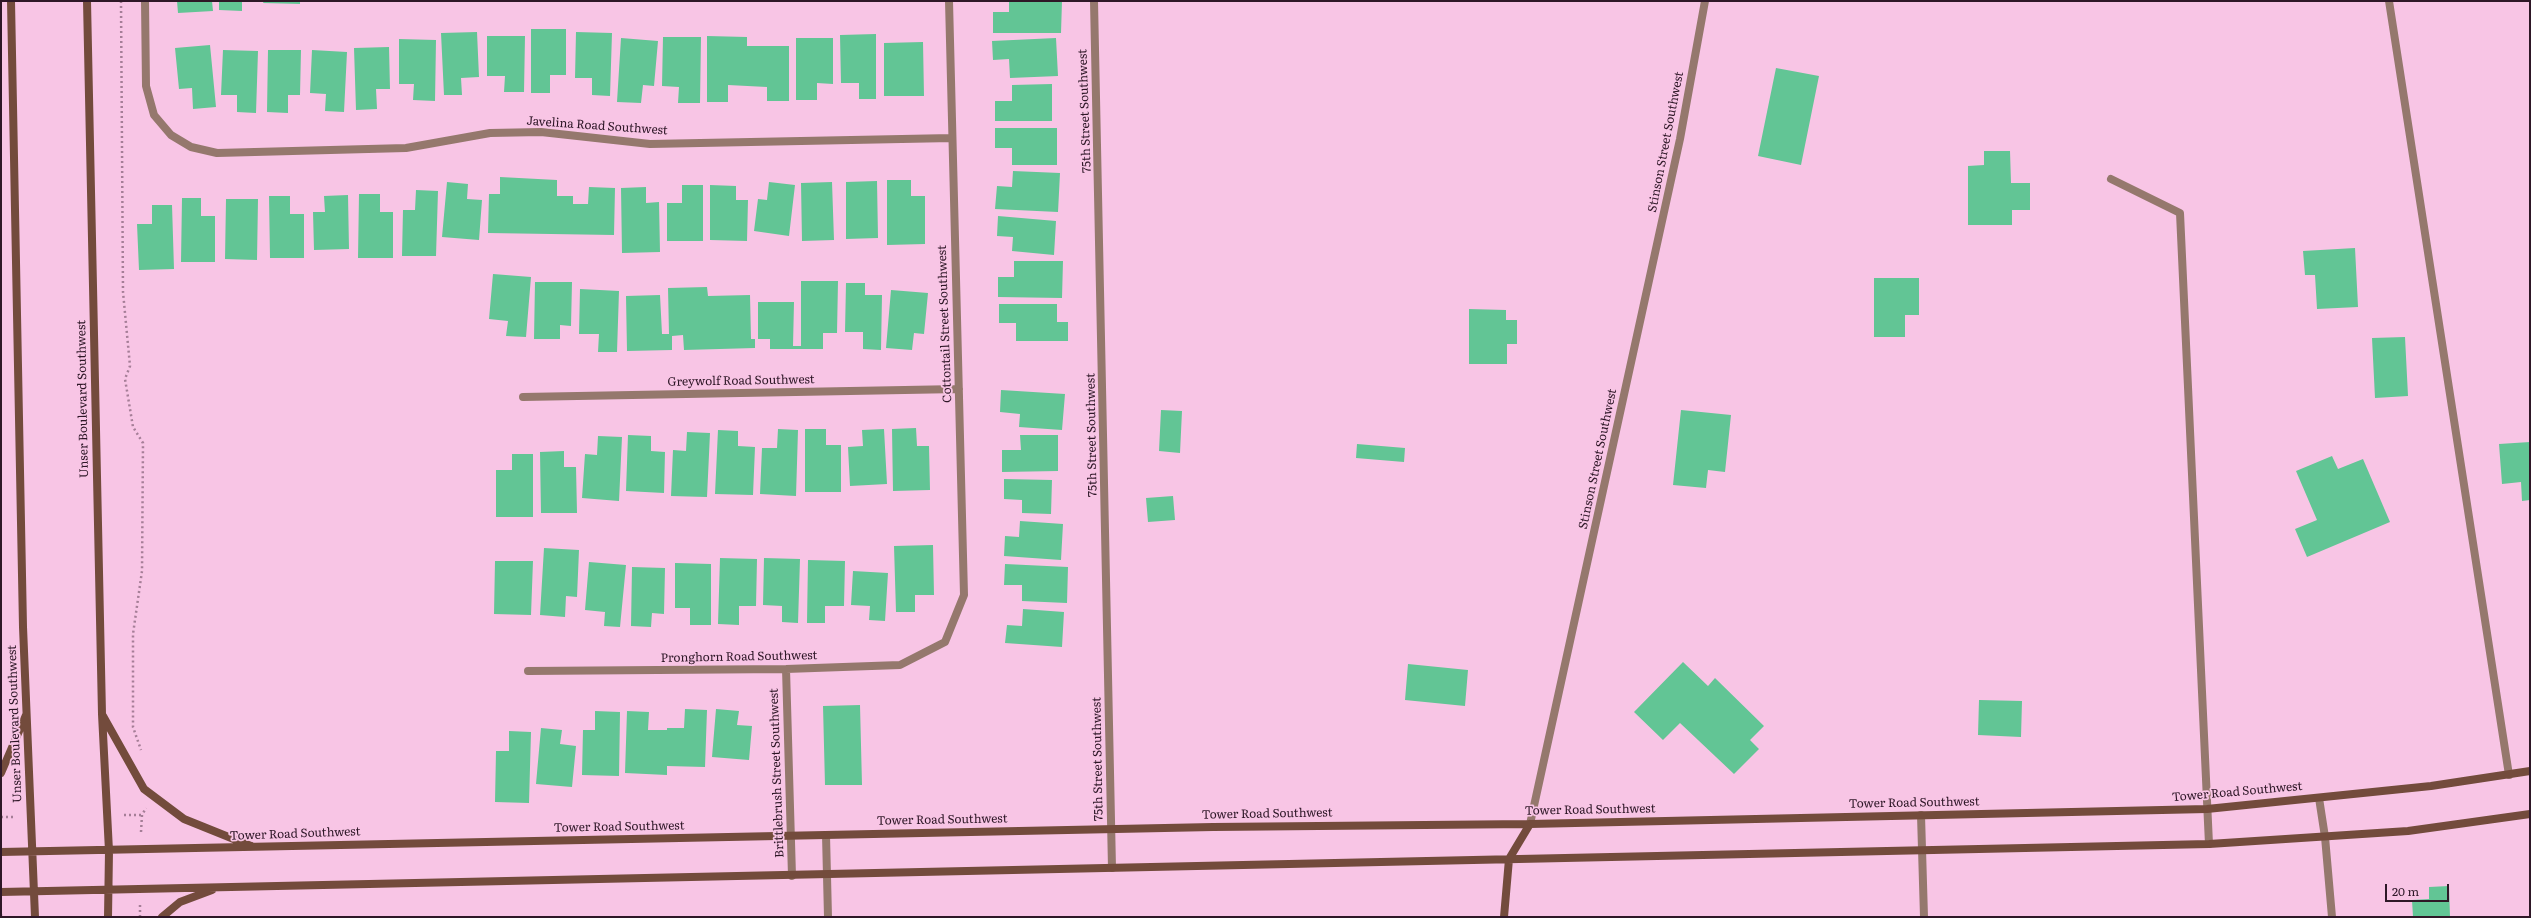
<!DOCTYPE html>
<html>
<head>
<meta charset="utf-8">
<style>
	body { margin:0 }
	#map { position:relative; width:2531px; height:918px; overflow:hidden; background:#f8c5e5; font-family:Literata,serif }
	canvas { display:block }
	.frame { position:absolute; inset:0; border:2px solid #2e1727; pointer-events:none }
	.scale { position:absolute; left:2385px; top:884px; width:64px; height:18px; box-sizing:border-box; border:2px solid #2e1727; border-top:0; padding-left:5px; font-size:12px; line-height:14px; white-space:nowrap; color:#2e1727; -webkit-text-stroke:3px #f8c5e5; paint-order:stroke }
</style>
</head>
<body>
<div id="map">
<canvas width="2531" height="918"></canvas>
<div class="frame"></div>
<div class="scale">20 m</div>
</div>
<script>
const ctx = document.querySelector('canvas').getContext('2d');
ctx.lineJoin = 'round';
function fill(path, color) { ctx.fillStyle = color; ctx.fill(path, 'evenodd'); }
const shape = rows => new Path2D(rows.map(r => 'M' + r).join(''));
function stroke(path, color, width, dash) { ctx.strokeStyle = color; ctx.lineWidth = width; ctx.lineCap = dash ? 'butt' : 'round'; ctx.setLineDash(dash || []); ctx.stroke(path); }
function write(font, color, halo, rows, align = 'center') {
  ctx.font = font + ' Literata,serif'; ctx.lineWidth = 3.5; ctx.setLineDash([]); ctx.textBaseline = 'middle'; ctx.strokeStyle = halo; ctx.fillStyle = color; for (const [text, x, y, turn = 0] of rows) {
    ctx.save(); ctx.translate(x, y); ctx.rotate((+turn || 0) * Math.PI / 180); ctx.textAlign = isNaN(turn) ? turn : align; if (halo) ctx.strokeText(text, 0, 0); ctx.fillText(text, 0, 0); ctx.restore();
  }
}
fill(shape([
	[177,1,212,1,213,11,178,13],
	[219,1,242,1,242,11,219,10],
	[264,1,300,1,300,4,263,3],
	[1009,1,1062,1,1061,33,993,33,993,12,1009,12],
	[531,29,566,29,566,75,550,75,550,93,531,93],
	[477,32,479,77,461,78,462,95,444,95,441,33],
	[576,32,612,33,610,96,592,95,592,78,575,78],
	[876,34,876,99,859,99,859,83,841,83,840,35],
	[487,36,525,36,524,92,504,92,505,76,487,76],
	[707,36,747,37,747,46,789,46,789,101,767,101,767,87,728,85,728,102,707,102],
	[663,37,701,37,700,103,678,103,679,87,662,86],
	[621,38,658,41,654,86,643,85,641,103,617,102],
	[796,38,833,38,833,84,817,83,817,100,796,100],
	[1056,38,1058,76,1010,78,1009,59,993,60,992,41],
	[399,39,436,40,435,101,413,100,414,84,399,84],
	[923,42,924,96,884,96,884,43],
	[210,45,216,107,193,109,192,88,179,89,175,48],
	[389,47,390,89,376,89,377,109,356,110,354,48],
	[223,50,258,51,256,113,237,112,237,95,221,95],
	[268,50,301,50,300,95,288,95,288,113,267,112],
	[312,50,347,52,344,112,325,111,326,94,310,93],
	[1776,68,1819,76,1801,165,1758,156],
	[1052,84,1052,121,995,121,995,101,1012,101,1012,85],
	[995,128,1057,128,1057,165,1012,165,1012,148,995,148],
	[1984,151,2010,151,2011,183,2030,183,2030,210,2012,210,2012,225,1968,225,1968,166,1984,165],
	[1013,171,1060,173,1058,212,995,209,997,186,1012,187],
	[500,177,557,180,557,196,573,196,573,204,588,204,589,187,615,188,614,235,488,233,489,194,500,194],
	[887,180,911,180,911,196,925,196,925,244,887,245],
	[877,181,878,238,846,239,846,182],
	[447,182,468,184,467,199,482,200,479,240,442,237],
	[769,182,795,185,789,236,754,231,758,199,767,200],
	[832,182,834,240,802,241,801,183],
	[682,185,703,185,703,241,667,241,667,203,682,203],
	[710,185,736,186,736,200,748,200,747,241,710,240],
	[646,187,646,203,659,202,660,252,622,253,621,188],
	[416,190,438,191,436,256,402,256,403,210,415,210],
	[359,194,380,194,380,212,393,212,393,258,358,258],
	[348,195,349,249,314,250,313,212,325,212,324,196],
	[269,196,290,196,290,214,304,214,304,258,270,258],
	[182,198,201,198,201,216,215,216,215,262,181,262],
	[226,199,258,199,257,260,225,259],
	[152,205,172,205,174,269,139,270,137,224,152,224],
	[998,216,1056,221,1054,255,1012,251,1013,237,997,236],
	[2355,248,2358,307,2317,309,2315,275,2305,275,2303,251],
	[1014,261,1063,261,1062,298,998,297,998,277,1014,277],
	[493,274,531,277,526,337,506,336,508,321,489,319],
	[1874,278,1919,278,1919,315,1905,315,1905,337,1874,337],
	[801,281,838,281,837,333,823,333,823,349,770,349,770,339,758,339,758,302,794,302,793,346,801,346],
	[535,282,572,282,571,326,560,325,560,339,534,339],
	[846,283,865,283,865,295,882,295,881,350,863,349,863,332,845,332],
	[707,287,708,296,750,295,751,339,755,339,755,348,684,350,683,335,672,336,672,350,627,351,626,296,660,295,662,334,669,334,668,288],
	[580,289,619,291,617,352,598,352,599,334,579,334],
	[891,290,928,293,924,334,914,333,912,350,886,348],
	[999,304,1057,304,1057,322,1068,322,1068,341,1016,341,1016,323,999,323],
	[1469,309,1506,310,1506,320,1517,320,1517,344,1507,344,1507,364,1469,364],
	[2405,337,2408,396,2375,398,2372,338],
	[1001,390,1065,394,1062,430,1019,427,1020,414,1000,412],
	[1161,410,1182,411,1180,453,1159,451],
	[1681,410,1731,415,1725,472,1708,470,1706,488,1673,485],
	[916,428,917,446,929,446,930,490,893,491,892,429],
	[778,429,798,430,796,496,760,494,762,448,777,448],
	[805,429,826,429,826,445,841,445,841,492,805,492],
	[884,429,887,484,850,486,848,447,863,446,862,430],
	[718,430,738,431,738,446,755,447,753,495,715,494],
	[687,432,710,433,707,497,671,496,673,450,686,451],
	[628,435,651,436,651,451,665,452,664,493,626,491],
	[1020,435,1058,435,1058,471,1002,472,1002,450,1021,450],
	[598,436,622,437,619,501,582,498,585,454,597,455],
	[2530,442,2530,500,2522,501,2521,482,2502,484,2499,444],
	[1357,444,1405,448,1404,462,1356,458],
	[564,451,564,467,576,467,577,513,541,513,540,452],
	[512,454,533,454,533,517,496,517,496,470,512,470],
	[2332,456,2338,469,2363,459,2390,522,2307,557,2295,529,2317,520,2296,471],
	[1004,479,1052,480,1051,514,1022,513,1022,500,1004,499],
	[1173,496,1175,520,1148,522,1146,498],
	[1020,521,1063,524,1061,560,1004,556,1005,536,1019,537],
	[933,545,934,595,915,595,915,612,896,612,894,546],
	[544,548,579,550,577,597,566,596,565,617,540,615],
	[720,558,757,559,756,606,739,606,739,625,718,624],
	[764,558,800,559,798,623,782,622,782,606,763,605],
	[808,560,845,561,844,606,825,606,825,623,807,623],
	[495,561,533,561,531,615,494,614],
	[589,562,626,565,620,627,604,626,605,612,585,610],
	[675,563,711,564,711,625,690,625,690,608,675,608],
	[1005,564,1068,567,1067,603,1022,601,1022,585,1004,585],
	[632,567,665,568,664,614,652,613,651,627,631,626],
	[853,571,888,573,885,621,869,620,870,606,851,605],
	[1023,609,1064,612,1062,647,1005,643,1007,625,1022,626],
	[1683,662,1708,686,1715,678,1764,726,1750,740,1759,749,1734,774,1680,723,1663,740,1634,712],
	[1408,664,1468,670,1465,706,1405,700],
	[1979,700,2022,701,2021,737,1978,735],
	[860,705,862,785,825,785,823,706],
	[685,709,707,710,705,767,667,766,667,775,625,773,627,711,649,712,648,730,667,730,667,728,684,728],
	[716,709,739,711,737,725,752,726,749,760,712,757],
	[595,711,620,712,619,776,582,775,583,730,595,730],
	[541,728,562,730,560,744,576,746,572,787,536,784],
	[509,731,531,732,529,803,495,802,496,751,509,751],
	[2449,886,2450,917,2413,917,2412,900,2429,899,2429,887]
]), '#62c595');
stroke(shape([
	[121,1,123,292,130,366,125,379,133,427,143,443,142,571,133,634,133,727,141,750],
	[124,815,142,815],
	[1,817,15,817],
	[141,832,142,815,146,808],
	[1,914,1,917],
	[140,917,140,905]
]), '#a57e97', 2.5, [2, 3]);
stroke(shape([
	[2319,798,2325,837,2332,917],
	[1921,815,1924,917]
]), '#95786d', 8);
stroke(shape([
	[145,1,146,86,154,115,171,135,191,147,217,153,406,148,490,133,541,132,650,144,952,138],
	[1094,1,1112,868],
	[2389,1,2509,775],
	[2111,179,2180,213,2209,844],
	[523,397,959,389],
	[786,669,792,876],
	[528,671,786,669,900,665,945,642,964,595,949,1],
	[1530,824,1680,139,1705,1],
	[826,835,828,917]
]), '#95786d', 8);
stroke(shape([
	[11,1,23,627,35,917],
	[87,1,102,714,109,851,108,917],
	[103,716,144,789,184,819,251,846],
	[1,773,26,715],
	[1,852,1213,827,1530,824,2207,809,2431,786,2530,771],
	[1,892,2209,844,2408,831,2530,814],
	[162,917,180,902,212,890],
	[1504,917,1509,859,1530,824]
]), '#734b3c', 8);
write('12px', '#2e1727', '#f8c5e5', [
	["75th Street Southwest",1085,111,-92],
	["Javelina Road Southwest",597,126,4],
	["Stinson Street Southwest",1666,142,-79],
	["Cottontail Street Southwest",945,324,-92],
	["Greywolf Road Southwest",741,381,-1],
	["Unser Boulevard Southwest",83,399,-91],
	["75th Street Southwest",1092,435,-91],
	["Stinson Street Southwest",1598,459,-78],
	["Pronghorn Road Southwest",739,657,-1],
	["Unser Boulevard Southwest",15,724,-92],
	["75th Street Southwest",1098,759,-91],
	["Brittlebrush Street Southwest",777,773,-92],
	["Tower Road Southwest",2237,792,-5],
	["Tower Road Southwest",1914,803,-1],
	["Tower Road Southwest",1590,810,-1],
	["Tower Road Southwest",1267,814,-1],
	["Tower Road Southwest",942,820,-1],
	["Tower Road Southwest",619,827,-1],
	["Tower Road Southwest",295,834,-2]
]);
</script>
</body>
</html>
